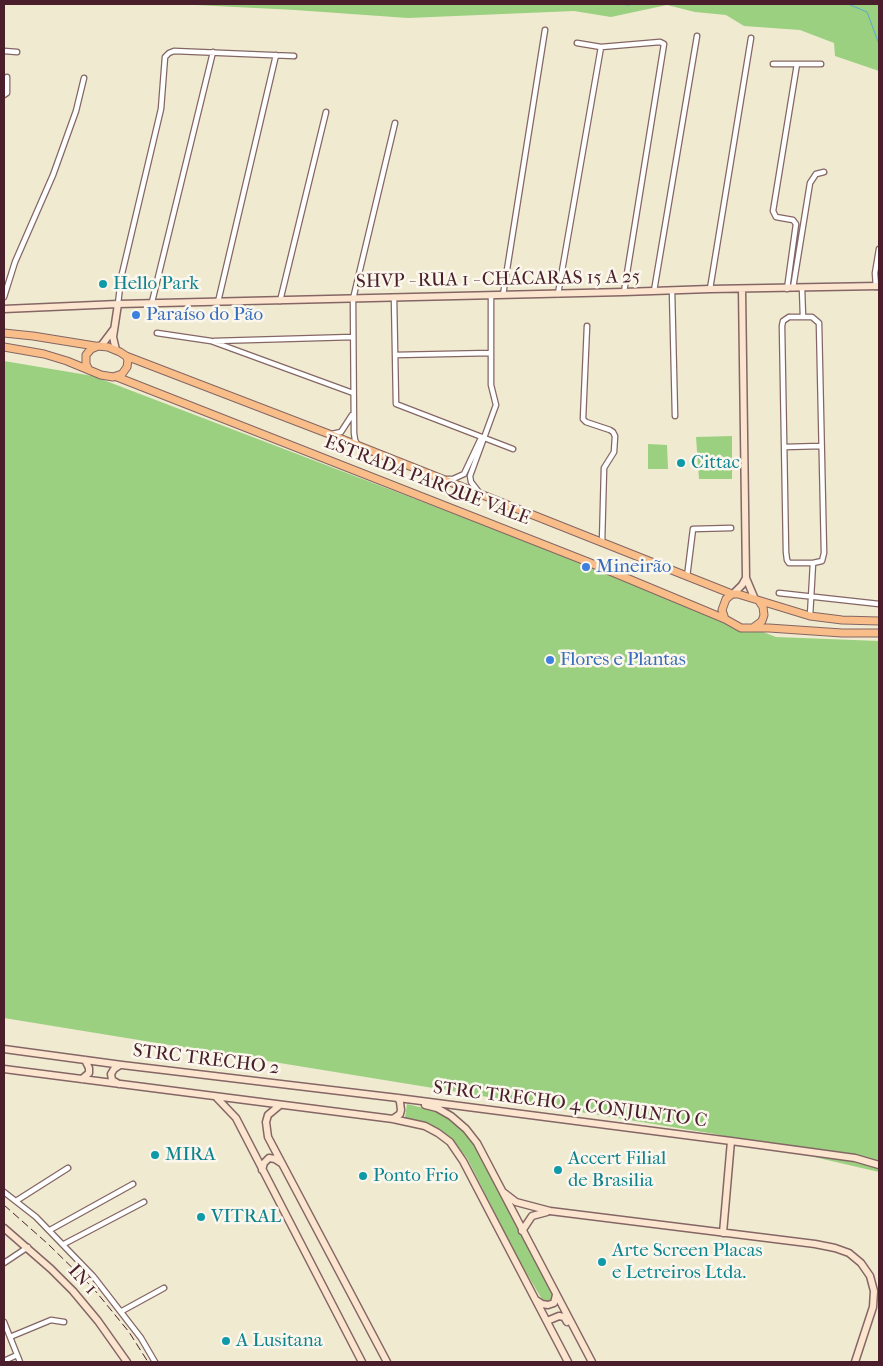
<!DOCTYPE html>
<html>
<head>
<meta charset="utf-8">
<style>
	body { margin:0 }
	#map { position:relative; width:883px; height:1366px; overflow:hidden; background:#f0ead0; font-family:"IM FELL French Canon",serif }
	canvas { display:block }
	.frame { position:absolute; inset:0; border:5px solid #4a1f2b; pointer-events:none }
</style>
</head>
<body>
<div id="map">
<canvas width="883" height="1366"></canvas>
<div class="frame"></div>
</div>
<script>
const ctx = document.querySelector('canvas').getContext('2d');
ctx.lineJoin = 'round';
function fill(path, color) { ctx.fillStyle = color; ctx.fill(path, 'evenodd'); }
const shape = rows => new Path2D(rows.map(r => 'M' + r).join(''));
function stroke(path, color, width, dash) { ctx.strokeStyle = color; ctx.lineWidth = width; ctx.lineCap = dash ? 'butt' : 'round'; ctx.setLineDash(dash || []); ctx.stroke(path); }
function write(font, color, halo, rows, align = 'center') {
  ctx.font = font + ' "IM FELL French Canon",serif'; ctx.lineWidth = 5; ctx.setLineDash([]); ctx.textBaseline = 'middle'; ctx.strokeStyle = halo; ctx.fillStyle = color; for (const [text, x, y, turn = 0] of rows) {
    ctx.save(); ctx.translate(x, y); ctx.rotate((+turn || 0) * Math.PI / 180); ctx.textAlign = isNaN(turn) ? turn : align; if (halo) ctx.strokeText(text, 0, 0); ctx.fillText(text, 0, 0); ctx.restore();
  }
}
fill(shape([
	[176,4,876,4,879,6,879,71,835,56,834,43,800,30,744,26,726,15,695,12,667,5,611,17,574,11,408,18,295,10],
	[4,361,93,376,776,637,879,641,879,1172,715,1134,4,1018],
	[732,436,732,479,699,479,696,437],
	[648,444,667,445,668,469,648,469],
	[407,1104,436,1111,460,1127,478,1151,553,1296,551,1301,543,1301,518,1259,467,1158,451,1138,430,1124,405,1118]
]), '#9bd081');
stroke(shape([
	[616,4,629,5,631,4],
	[848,4,867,12,879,44]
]), '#58abd4', 1);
const street = shape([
	[577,43,601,47,660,42,664,44,624,292],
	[4,51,17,52],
	[773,64,821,64],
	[4,95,7,93,7,77],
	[876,287,875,273,879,249],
	[793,288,810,183,816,174,824,172],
	[802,288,803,317],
	[710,289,751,38],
	[787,289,796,224,793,220,776,217,773,211,797,64],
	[672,290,675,416],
	[654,291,697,36],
	[558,294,601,47],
	[503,295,545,30],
	[4,297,15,262,53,175,76,111,84,78],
	[394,297,396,404,513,449],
	[280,301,326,112],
	[152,302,213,52],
	[218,302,276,55],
	[118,304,121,278,161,109,165,57,169,53,174,51,294,56],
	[789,317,812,317,819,323,824,553,822,561,813,563,789,563,787,560,786,552,782,326,783,321,789,317],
	[587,326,583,419,586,422,610,430,613,432,615,436,614,452,604,468,602,543],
	[157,333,211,341,353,393],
	[214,341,353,337],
	[395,355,491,353],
	[332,434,341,432,352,415],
	[358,446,355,440,354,433,353,299,395,123],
	[785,447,821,446],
	[447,479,453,479,464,474,481,438],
	[478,491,471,482,470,476,496,405,491,385,491,296],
	[687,577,693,529,731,528],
	[779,593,879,604],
	[810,616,813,563],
	[4,1192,36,1217,93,1276,141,1338,155,1362],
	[16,1201,68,1168],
	[50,1230,133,1184],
	[64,1244,144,1202],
	[4,1263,28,1247],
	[122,1311,164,1288],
	[4,1322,20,1362],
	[10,1337,51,1320,64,1322],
	[4,1361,17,1355]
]);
const secondary = shape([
	[742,289,746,578,754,597],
	[4,309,118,304],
	[101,346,113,330],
	[116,350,113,337,118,304,624,292,710,289,879,286],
	[733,594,742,585,746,578],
	[4,1049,122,1065,398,1098,731,1141,855,1158,879,1165],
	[4,1069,393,1119,425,1126,438,1133,450,1142,463,1161,568,1362],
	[82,1079,89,1073,89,1068,85,1060],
	[119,1084,112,1080,111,1074,114,1069,120,1065],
	[216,1097,236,1118,362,1362],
	[280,1105,268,1115,266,1122,268,1137,387,1362],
	[425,1105,437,1108,451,1116,466,1129,477,1143,592,1362],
	[393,1119,400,1114,401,1110,400,1102,398,1098],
	[262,1170,264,1163,269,1158,275,1159,281,1163],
	[503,1192,516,1202,550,1211,815,1244,835,1248,849,1253,861,1263,870,1276,874,1291,873,1307,855,1362],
	[4,1228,51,1269,73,1291,98,1321,127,1362],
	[522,1231,532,1216,547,1212],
	[723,1233,731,1141],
	[536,1300,542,1304,548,1305,554,1303,556,1295],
	[547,1321,559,1316,564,1317,567,1322]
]);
const primary = shape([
	[4,333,33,336,95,346],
	[4,347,44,354,67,361,101,375,113,377,122,374,127,367,128,360,126,356,120,352,108,347,98,346,91,349,86,355,86,364,89,370],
	[126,356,329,434,732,594],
	[117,377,588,562,725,619],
	[879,621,842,620,810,616,738,594,732,594,726,599,722,610,725,619,741,628,769,628,842,633,879,633],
	[754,627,762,621,764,615,763,607,759,601]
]);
stroke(street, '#846665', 7);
stroke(secondary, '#846665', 9);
stroke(primary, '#846665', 9);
stroke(street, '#fff', 4.5);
stroke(secondary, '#fce5cf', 6);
stroke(primary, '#f8bd88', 7);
stroke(shape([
	[4,1205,48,1244,93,1288,129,1332,148,1362]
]), '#4a1f2b', 1, [8, 4]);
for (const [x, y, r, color] of [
	[103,284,5,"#0f9aa8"],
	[136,315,5,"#3f7fe0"],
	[681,463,5,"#0f9aa8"],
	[586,567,5,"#3f7fe0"],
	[550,660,5,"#3f7fe0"],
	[155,1155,5,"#0f9aa8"],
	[558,1170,5,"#0f9aa8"],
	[363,1176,5,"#0f9aa8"],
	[201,1217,5,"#0f9aa8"],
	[602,1262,5,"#0f9aa8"],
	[226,1341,5,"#0f9aa8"]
]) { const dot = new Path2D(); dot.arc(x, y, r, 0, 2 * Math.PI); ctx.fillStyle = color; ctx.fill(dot); stroke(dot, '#fbf7ec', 2); }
write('19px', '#4a1f2b', '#fbf7ec', [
	["SHVP - RUA 1 - CHÁCARAS 15 A 25",498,280,-1],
	["ESTRADA PARQUE VALE",427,481,21],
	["STRC TRECHO 2",206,1060,7],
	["STRC TRECHO 4 CONJUNTO C",570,1105,7],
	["IN 1",82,1280,48]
]);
write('19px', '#0d838f', '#fbf7ec', [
	["Hello Park",113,284],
	["Cittac",691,463],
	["MIRA",165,1155],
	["Accert Filial",568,1159],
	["de Brasilia",568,1181],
	["Ponto Frio",373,1176],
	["VITRAL",211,1217],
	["Arte Screen Placas",612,1251],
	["e Letreiros Ltda.",612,1273],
	["A Lusitana",236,1341]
], 'left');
write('19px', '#366cbe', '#fbf7ec', [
	["Paraíso do Pão",146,315],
	["Mineirão",596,567],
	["Flores e Plantas",560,660]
], 'left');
</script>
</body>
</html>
